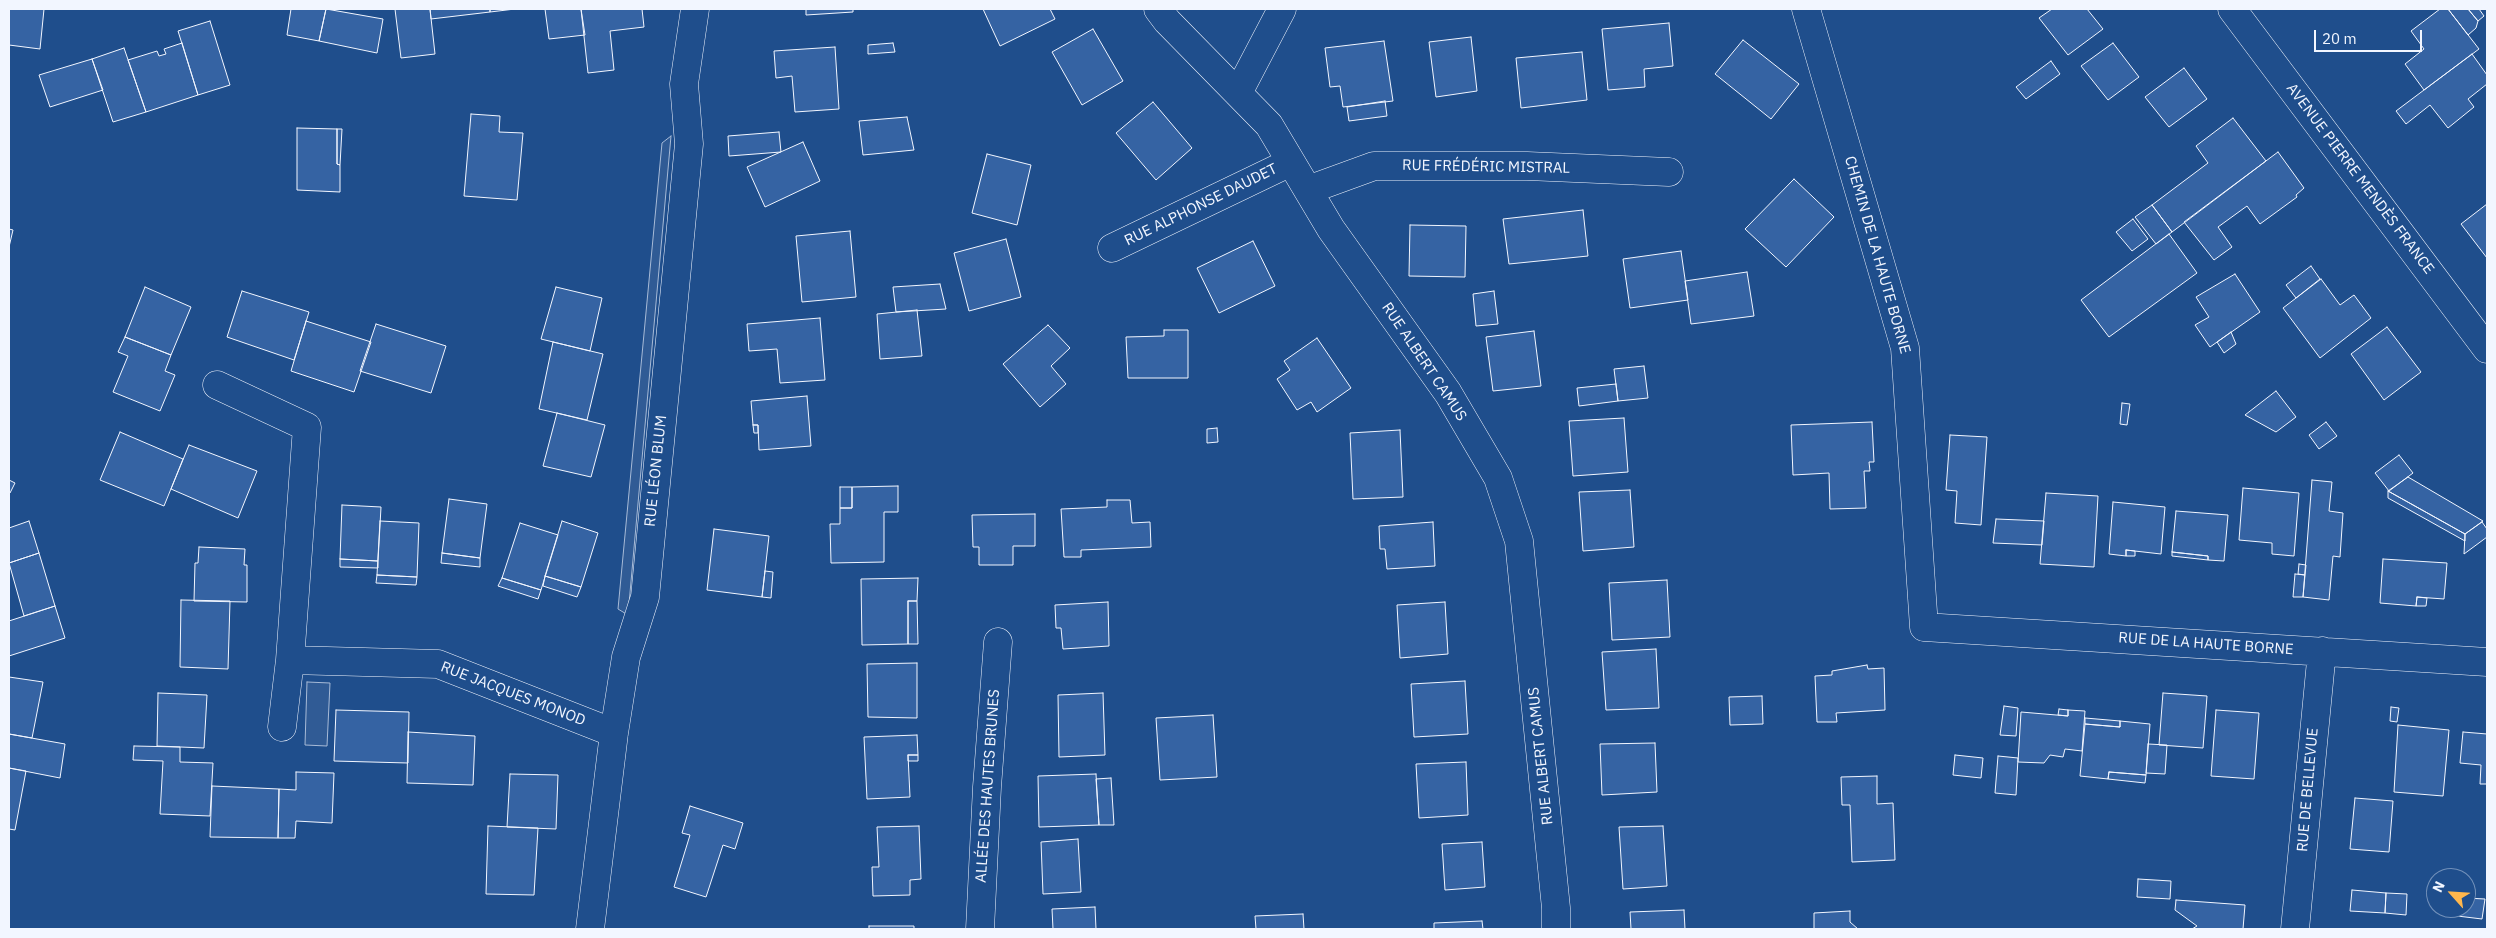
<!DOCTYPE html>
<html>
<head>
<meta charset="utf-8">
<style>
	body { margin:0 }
	#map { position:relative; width:2496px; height:938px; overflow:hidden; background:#1f4e8c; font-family:"IBM Plex Sans",sans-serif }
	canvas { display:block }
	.frame { position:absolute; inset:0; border:10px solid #f2f6ff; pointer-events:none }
	.north { position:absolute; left:2426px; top:868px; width:50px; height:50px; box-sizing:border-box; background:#1f4e8c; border:1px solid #7391ba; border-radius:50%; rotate:296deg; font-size:14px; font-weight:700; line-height:20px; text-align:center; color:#f2f6ff }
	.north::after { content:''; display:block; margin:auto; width:18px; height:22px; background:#ffb74d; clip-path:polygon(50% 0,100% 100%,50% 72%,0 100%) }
	.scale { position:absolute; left:2314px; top:30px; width:108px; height:22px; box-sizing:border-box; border:2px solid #f2f6ff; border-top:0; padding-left:6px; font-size:15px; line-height:18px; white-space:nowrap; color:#f2f6ff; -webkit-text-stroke:4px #1f4e8c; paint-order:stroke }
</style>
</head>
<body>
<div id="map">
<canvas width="2496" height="938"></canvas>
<div class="frame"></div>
<div class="north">N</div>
<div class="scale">20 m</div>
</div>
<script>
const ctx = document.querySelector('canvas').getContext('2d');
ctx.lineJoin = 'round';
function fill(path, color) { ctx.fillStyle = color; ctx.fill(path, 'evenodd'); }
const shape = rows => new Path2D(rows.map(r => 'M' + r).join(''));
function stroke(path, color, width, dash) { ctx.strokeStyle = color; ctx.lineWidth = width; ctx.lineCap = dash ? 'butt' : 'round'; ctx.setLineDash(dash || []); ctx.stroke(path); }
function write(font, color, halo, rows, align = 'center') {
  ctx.font = font + ' "IBM Plex Sans",sans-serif'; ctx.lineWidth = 4; ctx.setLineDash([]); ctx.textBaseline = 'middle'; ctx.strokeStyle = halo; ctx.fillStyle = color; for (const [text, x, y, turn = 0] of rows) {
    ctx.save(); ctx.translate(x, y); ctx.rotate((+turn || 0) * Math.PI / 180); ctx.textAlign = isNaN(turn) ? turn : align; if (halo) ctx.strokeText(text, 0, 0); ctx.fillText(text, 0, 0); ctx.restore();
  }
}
const parking = shape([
	[671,136,628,615,618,609,662,143,671,136],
	[307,682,330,683,327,746,305,745,307,682]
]);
fill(parking, '#305b95');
stroke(parking, '#a8bbd7', 1);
const building = shape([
	[9,9,44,9,40,49,9,45,9,9],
	[291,9,326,9,319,41,287,35,291,9],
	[326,9,383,19,377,53,319,41,326,9],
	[395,9,430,9,435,54,401,58,395,9],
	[430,9,490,9,490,12,431,19,430,9],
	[490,9,515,9,490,12,490,9],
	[545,9,581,9,585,35,549,39,545,9],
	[581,9,642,9,644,27,610,31,614,70,588,73,581,9],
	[806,9,853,9,853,12,806,15,806,9],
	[983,9,1050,9,1055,19,1000,46,983,9],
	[2052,9,2087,9,2103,29,2068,55,2039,18,2052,9],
	[2440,9,2448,9,2479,49,2424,90,2405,64,2424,49,2411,31,2440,9],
	[2448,9,2468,9,2478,21,2476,28,2468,35,2448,9],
	[2468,9,2479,9,2484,16,2478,21,2468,9],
	[210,21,230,85,198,95,178,31,210,21],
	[1669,23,1673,66,1644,69,1645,87,1608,90,1602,29,1669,23],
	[1093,29,1123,81,1082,105,1052,52,1093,29],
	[1471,37,1477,91,1436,97,1429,42,1471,37],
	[1743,40,1799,84,1771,119,1715,74,1743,40],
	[1384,41,1393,101,1343,107,1340,86,1330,87,1325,48,1384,41],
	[182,43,198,95,146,112,128,60,157,51,159,56,166,54,164,49,182,43],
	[893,43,895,52,868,54,868,45,893,43],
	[2113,43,2139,77,2108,100,2081,66,2113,43],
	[835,47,839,109,795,112,792,76,776,78,774,51,835,47],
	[124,48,146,112,113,122,92,59,124,48],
	[1582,52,1587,100,1521,108,1516,58,1582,52],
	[2472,54,2487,75,2487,84,2468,99,2474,107,2448,128,2430,105,2406,124,2396,111,2472,54],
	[92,59,103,90,50,107,39,75,92,59],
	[2051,61,2060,74,2026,99,2016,87,2051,61],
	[2184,68,2207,99,2169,127,2145,97,2184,68],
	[1385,101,1387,116,1349,121,1347,107,1385,101],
	[1153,102,1192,148,1156,180,1116,133,1153,102],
	[471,114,500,116,499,132,523,133,517,200,464,196,471,114],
	[907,117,914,150,863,155,859,121,907,117],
	[2233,118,2266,161,2172,232,2152,205,2208,163,2196,146,2233,118],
	[297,128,337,129,337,164,340,165,340,192,297,190,297,128],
	[337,129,342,129,340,165,337,164,337,129],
	[779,132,781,152,729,156,728,136,779,132],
	[803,142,820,181,765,207,747,167,803,142],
	[2278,152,2304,188,2296,195,2297,197,2260,224,2247,206,2218,227,2232,247,2214,260,2184,222,2278,152],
	[987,154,1031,165,1017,225,972,213,987,154],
	[1794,179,1834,217,1786,267,1745,229,1794,179],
	[2487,204,2487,258,2461,224,2487,204],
	[2152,205,2172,232,2156,244,2135,217,2152,205],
	[1583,210,1588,256,1509,264,1503,219,1583,210],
	[2133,219,2148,239,2132,251,2116,232,2133,219],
	[1410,225,1466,226,1465,277,1409,276,1410,225],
	[9,229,13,230,9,247,9,229],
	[850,231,856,297,802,302,796,236,850,231],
	[2169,234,2197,273,2109,337,2081,300,2169,234],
	[1006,239,1021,297,969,311,954,253,1006,239],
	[1253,241,1275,286,1219,313,1197,268,1253,241],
	[1681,251,1688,300,1630,308,1623,259,1681,251],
	[2311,266,2320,279,2296,298,2286,285,2311,266],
	[1747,272,1754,316,1691,324,1685,281,1747,272],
	[2235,274,2260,312,2210,347,2195,325,2209,317,2196,297,2235,274],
	[2321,279,2340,305,2354,295,2371,318,2320,358,2283,308,2321,279],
	[940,284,946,309,896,312,893,287,940,284],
	[145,287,191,307,171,355,125,337,145,287],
	[556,287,602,298,590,351,541,339,556,287],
	[242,291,309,312,294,360,227,337,242,291],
	[1494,291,1498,324,1476,326,1473,294,1494,291],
	[917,310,922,356,880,359,877,314,917,310],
	[820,318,825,380,780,383,777,349,749,351,747,324,820,318],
	[306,321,371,342,354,392,291,371,306,321],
	[376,324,446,346,431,393,360,371,376,324],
	[1048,325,1070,348,1051,366,1066,384,1040,407,1003,364,1048,325],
	[2387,327,2421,372,2384,400,2351,354,2387,327],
	[1164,330,1188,330,1188,378,1128,378,1126,337,1164,336,1164,330],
	[1534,331,1541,386,1493,391,1486,337,1534,331],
	[2231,332,2236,344,2224,353,2217,342,2231,332],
	[125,337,171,355,165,371,175,375,160,411,113,392,128,356,118,352,125,337],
	[1317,338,1351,388,1317,412,1311,402,1297,410,1277,379,1290,370,1284,361,1317,338],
	[553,342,603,354,587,420,539,409,553,342],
	[1644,366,1648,398,1618,401,1614,369,1644,366],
	[1616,384,1618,401,1579,406,1577,388,1616,384],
	[2276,391,2296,417,2276,432,2245,415,2276,391],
	[807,396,811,446,759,450,758,425,753,425,751,401,807,396],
	[2122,403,2130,404,2127,425,2120,424,2122,403],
	[557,413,605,425,591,477,543,466,557,413],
	[1624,418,1628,472,1573,476,1569,421,1624,418],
	[1872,422,1874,462,1869,462,1870,471,1864,471,1866,508,1830,509,1829,473,1793,475,1791,425,1872,422],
	[2326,422,2337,436,2319,449,2309,435,2326,422],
	[753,425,758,425,758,433,754,433,753,425],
	[1217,428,1218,442,1207,443,1207,429,1217,428],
	[1400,430,1403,497,1353,499,1350,433,1400,430],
	[120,432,183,459,164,506,100,480,120,432],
	[1950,435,1987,437,1981,525,1955,523,1957,491,1946,490,1950,435],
	[189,445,257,471,238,518,171,489,189,445],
	[2399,455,2413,473,2389,491,2375,473,2399,455],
	[2408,477,2483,521,2465,534,2388,491,2408,477],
	[9,480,15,483,10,493,9,492,9,480],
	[2312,480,2332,482,2329,511,2343,513,2340,557,2333,556,2329,600,2303,597,2312,480],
	[898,486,898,512,884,512,884,562,831,563,830,524,840,524,840,508,852,508,852,487,898,486],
	[840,487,852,487,852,508,840,508,840,487],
	[2243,488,2299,493,2294,556,2272,554,2272,543,2239,540,2243,488],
	[1630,490,1634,547,1583,551,1579,492,1630,490],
	[2388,491,2465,534,2465,541,2388,498,2388,491],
	[2046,493,2098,496,2094,567,2040,564,2046,493],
	[449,499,487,504,480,558,442,553,449,499],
	[1107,500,1130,500,1132,523,1150,522,1151,547,1081,550,1081,557,1064,557,1061,509,1107,507,1107,500],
	[2113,502,2165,507,2161,554,2126,550,2126,556,2109,554,2113,502],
	[342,505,381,507,378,561,340,559,342,505],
	[2176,511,2228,515,2224,561,2208,560,2208,556,2172,552,2176,511],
	[1035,514,1035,546,1013,546,1013,565,979,565,979,547,973,547,972,515,1035,514],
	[1996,519,2044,521,2042,545,1993,543,1996,519],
	[29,521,39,553,9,563,9,528,29,521],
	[380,521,419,523,417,577,377,575,380,521],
	[562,521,598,533,581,587,545,576,562,521],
	[1433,522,1435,566,1387,569,1385,549,1380,549,1379,526,1433,522],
	[2482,522,2487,529,2487,537,2464,554,2465,534,2482,522],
	[520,523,558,535,541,590,502,578,520,523],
	[714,529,769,536,762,597,707,590,714,529],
	[199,547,245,549,244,565,247,565,247,602,194,601,195,563,198,563,199,547],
	[2126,550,2135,551,2135,556,2126,556,2126,550],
	[2172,552,2208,556,2208,560,2172,556,2172,552],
	[39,553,55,606,24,616,9,563,39,553],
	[442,553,480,558,480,567,441,563,442,553],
	[340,559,378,561,378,568,340,567,340,559],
	[2383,559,2447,563,2444,599,2417,597,2416,606,2380,603,2383,559],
	[2299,564,2306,565,2305,575,2298,574,2299,564],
	[765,571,773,572,771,598,762,597,765,571],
	[2295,574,2305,575,2303,597,2293,597,2295,574],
	[377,575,417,577,416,585,376,583,377,575],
	[545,576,581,587,577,597,543,586,545,576],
	[502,578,541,590,538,599,498,586,502,578],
	[918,578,917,601,908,601,908,644,862,645,861,579,918,578],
	[1667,580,1670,637,1612,640,1609,583,1667,580],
	[2417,597,2427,598,2426,606,2416,606,2417,597],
	[181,600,230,601,228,669,180,667,181,600],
	[908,601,917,601,918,644,908,644,908,601],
	[1108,602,1109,646,1063,649,1061,628,1056,628,1055,605,1108,602],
	[1445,602,1448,654,1400,658,1397,605,1445,602],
	[55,606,65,638,9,656,9,621,55,606],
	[1656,649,1659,708,1606,710,1602,652,1656,649],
	[917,663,917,718,868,717,867,664,917,663],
	[1867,665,1868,669,1884,668,1885,710,1836,713,1837,722,1817,722,1815,676,1832,675,1832,671,1867,665],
	[9,677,43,682,32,738,9,734,9,677],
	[1465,681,1468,734,1414,737,1411,684,1465,681],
	[158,693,207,695,204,748,157,746,158,693],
	[1103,693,1105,755,1059,757,1058,695,1103,693],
	[2163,693,2207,696,2203,748,2159,745,2163,693],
	[1762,696,1763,724,1730,725,1729,697,1762,696],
	[2004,706,2018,708,2016,736,2000,735,2004,706],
	[2391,707,2399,708,2397,722,2390,721,2391,707],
	[2059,709,2068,710,2068,716,2058,715,2059,709],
	[336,710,409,712,408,763,334,761,336,710],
	[2068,710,2085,711,2082,751,2065,749,2063,757,2050,755,2044,763,2018,762,2021,712,2068,716,2068,710],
	[2216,710,2259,713,2254,779,2211,776,2216,710],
	[1213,715,1217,777,1160,780,1156,718,1213,715],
	[2085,718,2120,721,2120,727,2085,724,2085,718],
	[2120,721,2150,724,2146,775,2109,772,2108,779,2080,776,2085,724,2120,727,2120,721],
	[2398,725,2449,730,2443,796,2394,792,2398,725],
	[408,732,475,736,473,785,407,783,408,732],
	[2463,732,2487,734,2487,784,2480,784,2481,765,2460,763,2463,732],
	[9,734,65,744,60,778,9,768,9,734],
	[917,735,918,755,908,755,910,797,867,799,864,737,917,735],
	[1655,743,1657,792,1602,795,1600,744,1655,743],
	[2148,744,2167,745,2165,774,2146,773,2148,744],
	[134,746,180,747,180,762,213,763,210,816,160,814,163,761,133,760,134,746],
	[908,755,918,755,918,761,908,761,908,755],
	[1955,755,1983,758,1981,778,1953,775,1955,755],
	[1998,756,2018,758,2016,795,1995,793,1998,756],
	[1466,762,1468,815,1419,818,1416,764,1466,762],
	[9,768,26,771,15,830,9,829,9,768],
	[296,772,334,773,332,823,296,821,295,838,278,838,279,789,296,790,296,772],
	[2109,772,2146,775,2145,783,2108,779,2109,772],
	[510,774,558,775,556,829,507,827,510,774],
	[1096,774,1099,825,1039,827,1038,776,1096,774],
	[1877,776,1877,804,1893,803,1895,860,1852,862,1850,805,1842,805,1841,777,1877,776],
	[1111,778,1114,825,1099,825,1096,779,1111,778],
	[212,786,279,789,278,838,210,837,212,786],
	[2355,798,2393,801,2389,852,2350,849,2355,798],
	[690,806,743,823,735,849,723,845,706,897,674,887,690,835,682,833,690,806],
	[488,826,538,828,534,895,486,894,488,826],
	[919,826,921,879,910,880,910,895,873,896,872,867,879,867,877,827,919,826],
	[1663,826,1667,886,1623,889,1619,827,1663,826],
	[1078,839,1081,892,1043,894,1041,842,1078,839],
	[1482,842,1485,887,1445,890,1442,844,1482,842],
	[2138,879,2171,881,2170,899,2137,897,2138,879],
	[2352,890,2386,893,2385,913,2350,911,2352,890],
	[2386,893,2407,894,2406,915,2385,913,2386,893],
	[2466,898,2485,899,2482,919,2449,915,2450,908,2466,908,2466,898],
	[2176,900,2245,905,2243,929,2192,929,2197,926,2175,910,2176,900],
	[1095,907,1096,929,1053,929,1052,909,1095,907],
	[1684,910,1685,929,1631,929,1630,912,1684,910],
	[1850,911,1850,922,1858,929,1814,929,1814,913,1850,911],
	[1303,914,1304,929,1256,929,1255,916,1303,914],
	[1482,921,1483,929,1434,929,1434,923,1482,921],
	[869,926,914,926,914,929,869,929,869,926]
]);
fill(building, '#3563a3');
stroke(building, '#f2f6ff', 1);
const minor = shape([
	[1158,9,1167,21,1269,125,1331,229,1448,393,1498,478,1519,541,1556,908,1556,929],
	[1806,9,1905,348,1924,627,2487,662],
	[1238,93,1282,9],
	[1308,190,1374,166,1527,166,1669,172],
	[1112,248,1291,162],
	[217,385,307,427,290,660,282,727],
	[290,660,438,664,614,733],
	[590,929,614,733,626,657,645,597,689,144,684,84,695,9],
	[980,929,987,787,998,642],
	[2295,929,2322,651]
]);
const major = shape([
	[2232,9,2487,349]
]);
stroke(minor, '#f2f6ff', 29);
stroke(major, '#f2f6ff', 29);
stroke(minor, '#1f4e8c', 28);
stroke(major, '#1f4e8c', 28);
write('15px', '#f2f6ff', '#1f4e8c', [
	["RUE FRÉDÉRIC MISTRAL",1486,167,1],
	["AVENUE PIERRE MENDÈS FRANCE",2360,179,53],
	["RUE ALPHONSE DAUDET",1201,205,-26],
	["CHEMIN DE LA HAUTE BORNE",1877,255,74],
	["RUE ALBERT CAMUS",1424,362,56],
	["RUE LÉON BLUM",656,471,-84],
	["RUE DE LA HAUTE BORNE",2206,644,4],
	["RUE JACQUES MONOD",513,694,21],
	["RUE ALBERT CAMUS",1541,756,-96],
	["ALLÉE DES HAUTES BRUNES",988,786,-86],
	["RUE DE BELLEVUE",2308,790,-85]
]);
</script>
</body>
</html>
